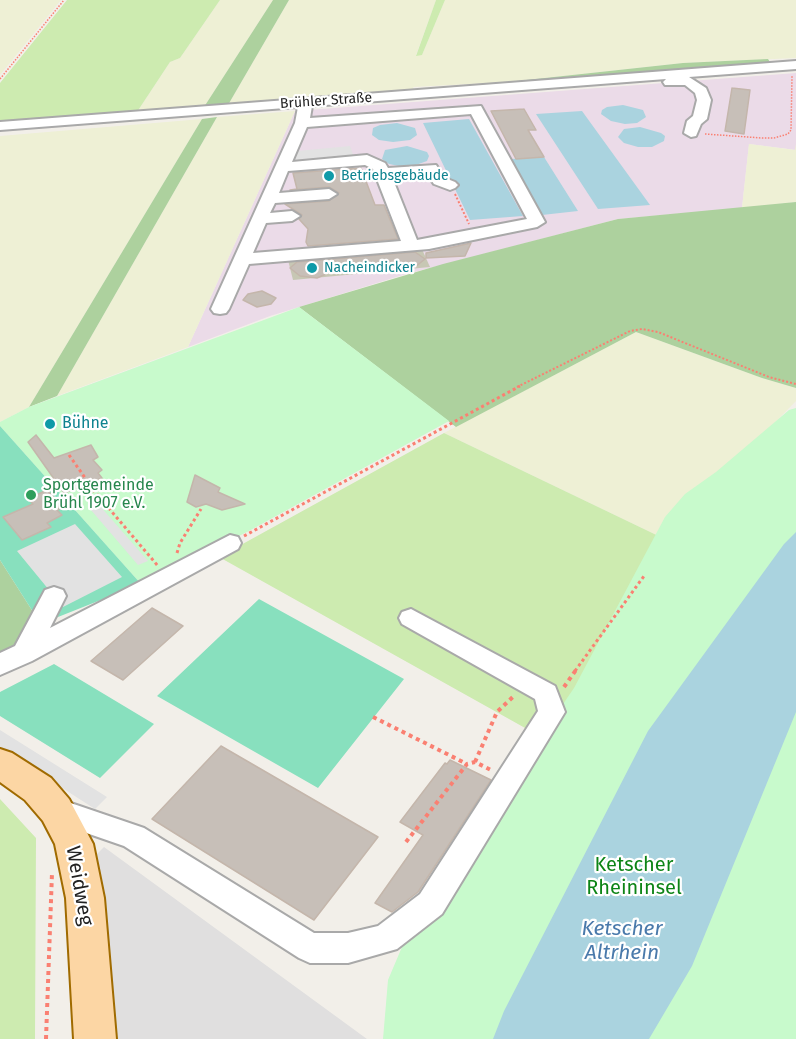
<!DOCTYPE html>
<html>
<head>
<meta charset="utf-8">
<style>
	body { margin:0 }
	canvas { display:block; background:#f2efe9 }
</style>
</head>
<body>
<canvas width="796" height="1039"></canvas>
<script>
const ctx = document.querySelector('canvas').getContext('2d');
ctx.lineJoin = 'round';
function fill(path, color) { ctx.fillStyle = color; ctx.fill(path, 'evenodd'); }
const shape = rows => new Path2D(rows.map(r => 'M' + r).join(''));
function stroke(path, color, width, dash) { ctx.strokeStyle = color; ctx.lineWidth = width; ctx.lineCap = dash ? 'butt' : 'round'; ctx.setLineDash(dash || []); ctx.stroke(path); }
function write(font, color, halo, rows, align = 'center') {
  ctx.font = font + ' "Fira Sans",sans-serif'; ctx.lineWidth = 4.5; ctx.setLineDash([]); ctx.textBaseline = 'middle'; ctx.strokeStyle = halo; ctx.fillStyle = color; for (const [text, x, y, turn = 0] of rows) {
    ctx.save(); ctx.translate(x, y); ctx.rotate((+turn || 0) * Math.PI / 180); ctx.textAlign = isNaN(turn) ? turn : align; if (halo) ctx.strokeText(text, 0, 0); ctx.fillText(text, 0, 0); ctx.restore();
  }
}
fill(shape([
	[104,847,367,1039,103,1039,93,858]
]), '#e0dfdf');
fill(shape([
	[796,73,796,150,749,144,742,208,618,219,403,275,270,316,188,347,295,111]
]), '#ebdbe8');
fill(shape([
	[421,247,430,267,293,280,288,260]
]), '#c7c7b4');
fill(shape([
	[0,0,61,0,0,75],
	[220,0,273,0,204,107,137,112,170,62,180,58],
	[289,0,436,0,416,55,422,55,445,0,796,0,796,58,683,63,508,82,413,87,416,93,228,105],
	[295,111,188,347,57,396,217,117],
	[202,119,29,407,0,422,0,136],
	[749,144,795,150,796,144,796,202,742,208],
	[636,332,762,378,796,388,796,401,752,446,671,542,444,433]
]), '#eef0d5');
fill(shape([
	[67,0,220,0,180,58,170,62,137,112,0,122,0,83],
	[436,0,445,0,422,55,416,56],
	[796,67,796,70,315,106,317,105],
	[444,433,671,542,543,738,219,557],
	[0,799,36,838,35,1039,0,1039]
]), '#cdebb0');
fill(shape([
	[273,0,289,0,228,105,204,107],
	[768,59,772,65,529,83,508,82,683,63],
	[217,117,57,396,29,407,202,119],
	[796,202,796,388,762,378,636,332,456,427,299,307,443,264,618,219],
	[0,560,35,615,10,652,0,656]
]), '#add19e');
fill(shape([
	[299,307,449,421,247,532,141,584,0,426,0,422,29,407],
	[796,408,796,1039,383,1039,388,980,410,928,574,688,665,517,685,494,716,472,789,410]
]), '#c8facc');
fill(shape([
	[0,426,141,584,53,619,35,615,0,560],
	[259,599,404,679,318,788,157,696],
	[54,664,154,724,100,778,0,716,0,692]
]), '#88e0be');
fill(shape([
	[350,146,355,160,293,164,291,157,297,151],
	[100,506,148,561,138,565,91,510],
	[75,524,122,577,63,607,17,551],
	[0,730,107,797,95,809,0,748]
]), '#e2e2e2');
fill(shape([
	[623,105,643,110,646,117,637,123,625,124,611,121,601,114,602,110,607,107],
	[582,111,650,205,598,209,536,114],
	[469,119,523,216,470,220,423,123],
	[397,123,415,128,417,135,410,140,393,142,379,140,372,135,373,128,380,125],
	[640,127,661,133,665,136,664,141,652,147,638,147,624,143,618,137,624,129],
	[407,146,427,152,429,156,427,161,413,166,404,167,389,164,382,159,385,150],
	[544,157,578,211,542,215,511,159],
	[796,532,796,712,692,966,649,1039,493,1039,504,1011,648,731,784,544]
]), '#aad3df');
const building = shape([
	[732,88,750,90,744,134,725,131,732,88],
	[524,109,536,130,528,130,544,157,516,159,491,111,524,109],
	[361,168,375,205,384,205,398,239,308,246,306,242,308,229,299,219,302,215,285,204,329,201,339,193,329,187,290,190,297,189,293,173,361,168],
	[471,243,465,256,426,258,426,253,471,243],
	[415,252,425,259,415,267,406,269,396,268,382,263,372,271,358,273,346,270,336,262,326,274,317,278,300,276,290,268,297,262,415,252],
	[262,291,276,298,271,304,257,307,243,300,248,294,262,291],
	[36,435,54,458,91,445,98,457,93,460,102,470,98,473,102,478,64,493,28,442,36,435],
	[195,475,220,488,218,492,245,504,222,510,206,504,196,507,187,502,195,475],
	[47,490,63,507,57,510,62,515,47,523,51,527,22,540,3,517,33,504,28,499,47,490],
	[152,608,183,626,123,680,91,661,152,608],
	[221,746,378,837,314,920,152,819,221,746],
	[450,760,491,780,418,892,392,912,375,903,423,835,400,822,445,763,447,764,450,760]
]);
fill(building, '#c7bfb8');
stroke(building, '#c4b6ab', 1.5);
const minor = shape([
	[796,61,796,69,689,77,706,88,711,100,707,119,701,124,696,136,691,137,684,133,687,121,693,116,697,100,695,93,685,85,665,85,663,82,666,79,312,106,310,118,481,106,545,222,537,227,429,249,249,264,229,309,226,313,220,314,214,313,211,309,295,123,298,107,0,130,0,122,796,61],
	[471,114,527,219,417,240,392,177,426,173,434,184,450,190,455,188,458,185,455,182,445,178,436,165,388,168,385,163,367,155,292,162,307,127,471,114],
	[365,165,373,169,401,241,253,253,266,223,292,221,300,216,292,211,270,213,275,203,329,199,337,194,329,189,279,193,288,171,365,165],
	[230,535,238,537,241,543,238,549,32,661,0,675,0,653,15,646,45,590,54,587,63,590,66,596,50,628,230,535],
	[411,609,555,686,565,712,442,914,397,949,348,963,310,963,299,958,124,846,46,819,42,810,46,801,56,798,144,828,314,933,348,933,378,926,420,894,538,711,535,699,402,624,399,618,402,612,411,609]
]);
const major = shape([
	[0,749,12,753,51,778,69,799,93,844,104,898,116,1039,74,1039,66,898,55,844,43,821,25,800,0,782,0,749]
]);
stroke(minor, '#a9a9a9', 4);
stroke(major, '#a06b00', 4);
stroke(shape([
	[0,79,64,0],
	[705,134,762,138,774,138,788,134,791,130,792,76]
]), '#fa8072', 1.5, [1.5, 1.5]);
stroke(shape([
	[455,194,469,224],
	[517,387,630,331,642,329,658,332,769,377,796,384]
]), '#fa8072', 2, [2, 2]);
stroke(shape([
	[69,455,95,492,158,566],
	[244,536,520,386],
	[177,553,180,543,201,509],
	[575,671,644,576]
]), '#fa8072', 3, [3, 3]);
stroke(shape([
	[564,687,576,670],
	[373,717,467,764],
	[475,762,497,712,515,695],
	[406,842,467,764,475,762,491,770],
	[46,1039,52,873]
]), '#fa8072', 4, [4, 4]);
fill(minor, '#fff');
fill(major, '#fcd6a4');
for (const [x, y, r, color] of [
	[329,176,6,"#0f9aa8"],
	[312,268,6,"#0f9aa8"],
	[50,424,6,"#0f9aa8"],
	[31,495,6,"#2e9e5b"]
]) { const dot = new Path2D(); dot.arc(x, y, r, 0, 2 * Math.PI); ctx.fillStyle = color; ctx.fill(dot); stroke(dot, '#fff', 2); }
write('14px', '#222', '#fff', [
	["Brühler Straße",326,101,-4]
]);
write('14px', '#0d838f', '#fff', [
	["Betriebsgebäude",341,176],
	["Nacheindicker",324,268]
], 'left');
write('16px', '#0d838f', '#fff', [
	["Bühne",62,424]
], 'left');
write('16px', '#27864d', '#fff', [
	["Sportgemeinde",43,486],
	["Brühl 1907 e.V.",43,504]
], 'left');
write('20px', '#0c8416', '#fff', [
	["Ketscher",634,865],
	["Rheininsel",634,888]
]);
write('20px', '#222', '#fff', [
	["Weidweg",79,886,80]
]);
write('italic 21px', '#4a7aab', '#fff', [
	["Ketscher",622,929],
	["Altrhein",622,953]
]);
</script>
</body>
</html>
